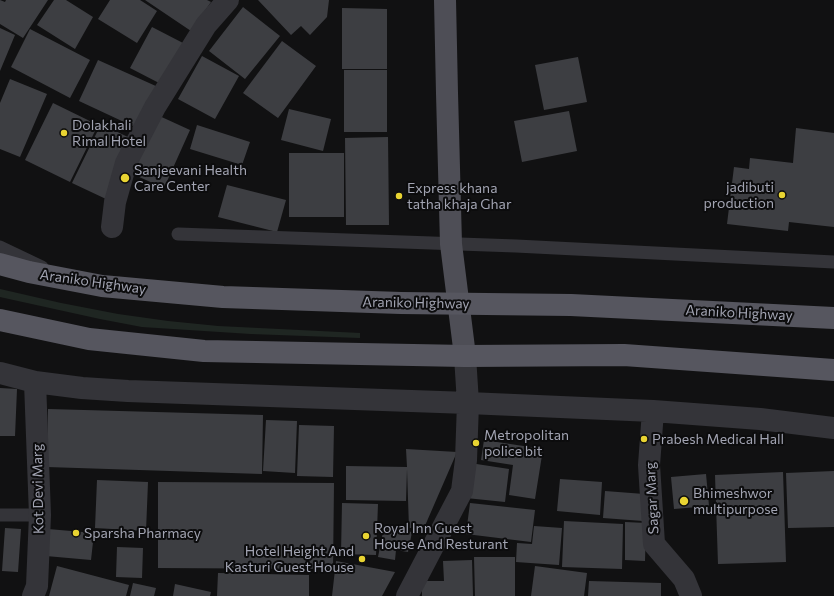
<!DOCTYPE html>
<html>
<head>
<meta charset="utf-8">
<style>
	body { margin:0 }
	canvas { display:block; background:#111112 }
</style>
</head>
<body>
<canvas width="834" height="596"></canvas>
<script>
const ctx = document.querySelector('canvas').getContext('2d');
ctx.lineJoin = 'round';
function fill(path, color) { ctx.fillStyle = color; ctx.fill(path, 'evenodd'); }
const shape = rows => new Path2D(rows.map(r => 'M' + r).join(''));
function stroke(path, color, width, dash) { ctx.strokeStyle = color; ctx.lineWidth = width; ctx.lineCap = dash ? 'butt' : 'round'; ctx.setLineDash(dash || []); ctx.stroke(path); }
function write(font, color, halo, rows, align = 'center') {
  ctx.font = font + ' Commissioner,sans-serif'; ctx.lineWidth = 4; ctx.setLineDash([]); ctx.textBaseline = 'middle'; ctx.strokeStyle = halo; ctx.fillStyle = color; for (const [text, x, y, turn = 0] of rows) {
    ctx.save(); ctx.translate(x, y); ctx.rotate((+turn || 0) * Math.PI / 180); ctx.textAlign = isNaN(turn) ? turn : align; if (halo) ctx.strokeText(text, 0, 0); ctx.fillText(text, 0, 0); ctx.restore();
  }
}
fill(shape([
	[0,289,61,303,118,314,168,321,218,326,360,333,360,338,251,334,142,327,100,319,9,299,0,297]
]), '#1f2622');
fill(shape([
	[0,0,5,2,6,0,48,0,23,38,0,24],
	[54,0,66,0,93,17,75,49,37,25],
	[110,0,140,0,157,11,137,43,98,19],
	[145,0,207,0,211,2,191,31],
	[258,0,329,0,327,17,310,35,301,26,291,35],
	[243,7,280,36,245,79,209,51],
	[342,8,387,9,387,69,342,69],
	[152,27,183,43,161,84,130,68],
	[0,28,15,35,0,71],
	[30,29,90,60,70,98,11,67],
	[282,41,316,66,278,118,243,93],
	[202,56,239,76,215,119,178,99],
	[578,57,587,102,544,110,535,65],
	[98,60,158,87,139,129,79,101],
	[344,70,387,70,387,132,344,132],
	[10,79,47,94,20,157,0,149,0,103],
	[53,103,98,125,70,182,25,160],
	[289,109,331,119,323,151,281,140],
	[569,111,577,151,522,162,514,121],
	[155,114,190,130,164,188,128,172],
	[101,124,134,140,106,199,72,183],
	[197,125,250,142,242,165,190,149],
	[796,128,834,133,834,227,789,222,788,231,727,224,734,167,749,169,750,158,793,163],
	[388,137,389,225,346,225,345,138],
	[289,153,344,153,344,217,289,217],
	[227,185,286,200,277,232,218,217],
	[0,388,17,389,15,436,0,436],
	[48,409,263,415,262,474,47,467],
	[266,420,297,421,295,473,263,471],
	[299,425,334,426,333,477,297,476],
	[484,440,543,449,535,499,509,495,513,465,481,460],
	[406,449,457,452,424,528,409,528,407,469,406,501,346,500,346,466,407,467],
	[470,463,509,469,505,502,466,498],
	[834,471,834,527,788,528,786,473],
	[783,472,786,562,718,564,715,475],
	[706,474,709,506,674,509,671,477],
	[560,479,602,482,600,515,557,511],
	[97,480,148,482,146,531,95,528],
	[158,482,334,483,333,569,158,568],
	[605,491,644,494,643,521,603,518],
	[342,503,378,504,376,555,341,554],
	[470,503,535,510,531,542,466,534],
	[564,521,623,524,622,569,562,567],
	[625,522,646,523,645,561,625,560],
	[534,526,562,528,559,565,516,562,517,543,532,544],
	[384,527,412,532,408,552,396,550,395,560,378,557],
	[5,528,21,529,18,572,2,571],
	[48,529,94,533,91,560,46,556],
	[117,547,143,548,142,578,116,577],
	[474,557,515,557,515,596,475,596],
	[472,560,473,596,422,596,422,581,444,581,443,561],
	[336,561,395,572,382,596,332,596],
	[57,566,129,585,126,596,49,596],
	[535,566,587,573,584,596,531,596],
	[218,573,309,575,309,596,217,596],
	[589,581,661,583,661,596,588,596],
	[133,583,156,588,154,596,130,596],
	[175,584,211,592,210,596,173,596]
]), '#3d3e42');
stroke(shape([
	[178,234,516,246,834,262],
	[0,247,42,267],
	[0,515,40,515]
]), '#343439', 13);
stroke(shape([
	[112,227,115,202,126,163,155,107,206,25,228,0],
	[0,373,35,382,82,388,128,391,468,403,653,411,760,419,834,428],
	[653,411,649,465,654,544,684,579,691,596],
	[33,596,37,586,40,515,35,382],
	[407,596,462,491,466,460,468,403,465,356]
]), '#343439', 22);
stroke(shape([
	[445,0,447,93,451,244,465,356]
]), '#4e4e56', 22);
stroke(shape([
	[0,264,29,272,102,286,223,297,401,303,571,305,834,318],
	[0,320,89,339,204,351,465,356,624,355,834,370]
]), '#56565f', 22);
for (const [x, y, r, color] of [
	[64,133,4,"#e9d432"],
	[125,178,5,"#e9d432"],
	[782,195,4,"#e9d432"],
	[399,196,4,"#e9d432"],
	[644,439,4,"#e9d432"],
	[476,443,4,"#e9d432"],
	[684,501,5,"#e9d432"],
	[76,533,4,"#e9d432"],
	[366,536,4,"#e9d432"],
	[362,559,4,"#e9d432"]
]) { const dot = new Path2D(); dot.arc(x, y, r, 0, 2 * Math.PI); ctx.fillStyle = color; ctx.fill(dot); stroke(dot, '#0c0c0d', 1.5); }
write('14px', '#a2a4b2', '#0c0c0d', [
	["Dolakhali",72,125],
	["Rimal Hotel",72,141],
	["Sanjeevani Health",134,170],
	["Care Center",134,186],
	["jadibuti",774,187,"right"],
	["production",774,203,"right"],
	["Express khana",407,188],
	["tatha khaja Ghar",407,204],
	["Metropolitan",484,435],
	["police bit",484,451],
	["Prabesh Medical Hall",652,439],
	["Bhimeshwor",693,493],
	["multipurpose",693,509],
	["Royal Inn Guest",374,528],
	["House And Resturant",374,544],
	["Sparsha Pharmacy",84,533],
	["Hotel Height And",354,551,"right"],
	["Kasturi Guest House",354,567,"right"]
], 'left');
write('14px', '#a2a4b2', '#0c0c0d', [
	["Araniko Highway",93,282,8],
	["Araniko Highway",416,303,1],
	["Araniko Highway",739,313,3],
	["Kot Devi Marg",38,489,-91],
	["Sagar Marg",652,498,-93]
]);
</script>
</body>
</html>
